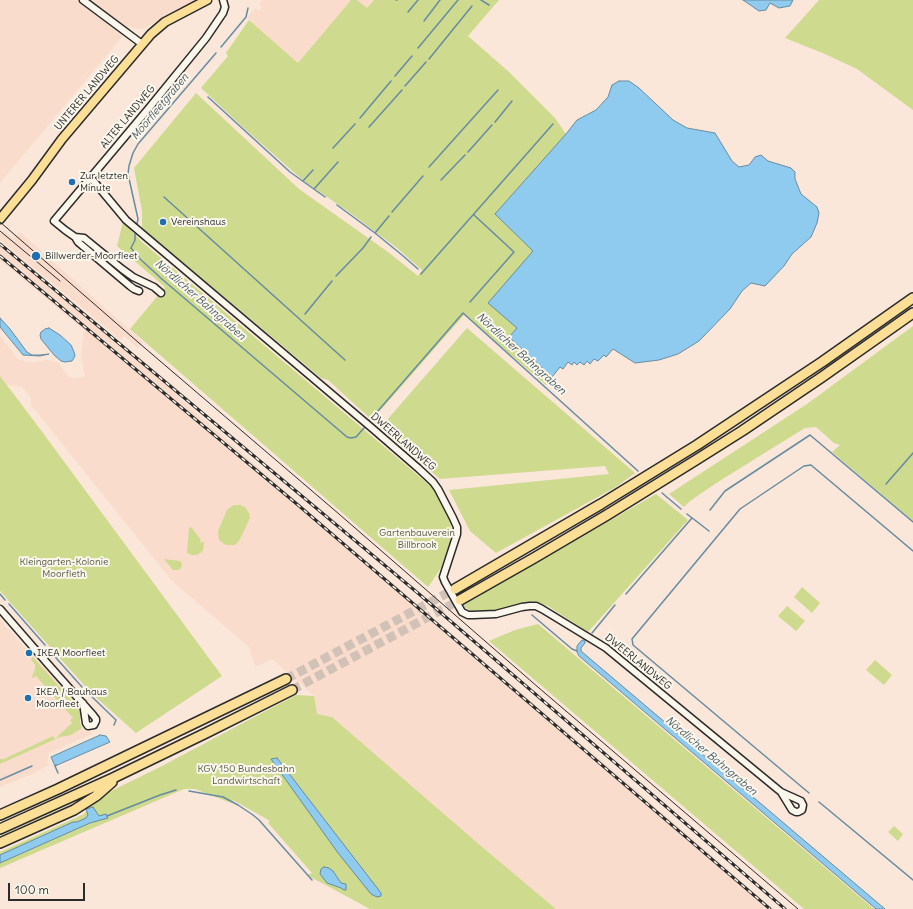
<!DOCTYPE html>
<html>
<head>
<meta charset="utf-8">
<style>
	body { margin:0 }
	#map { position:relative; width:913px; height:909px; overflow:hidden; background:#fae7d9; font-family:Delius,sans-serif }
	canvas { display:block }
	.scale { position:absolute; left:8px; top:883px; width:77px; height:18px; box-sizing:border-box; border:2px solid #2b2b2b; border-top:0; padding-left:5px; font-size:12px; line-height:14px; white-space:nowrap; color:#2b2b2b; -webkit-text-stroke:3px #fbf7ec; paint-order:stroke }
</style>
</head>
<body>
<div id="map">
<canvas width="913" height="909"></canvas>
<div class="scale">100 m</div>
</div>
<script>
const ctx = document.querySelector('canvas').getContext('2d');
ctx.lineJoin = 'round';
function fill(path, color) { ctx.fillStyle = color; ctx.fill(path, 'evenodd'); }
const shape = rows => new Path2D(rows.map(r => 'M' + r).join(''));
function stroke(path, color, width, dash) { ctx.strokeStyle = color; ctx.lineWidth = width; ctx.lineCap = dash ? 'butt' : 'round'; ctx.setLineDash(dash || []); ctx.stroke(path); }
function write(font, color, halo, rows, align = 'center') {
  ctx.font = font + ' Delius,sans-serif'; ctx.lineWidth = 4; ctx.setLineDash([]); ctx.textBaseline = 'middle'; ctx.strokeStyle = halo; ctx.fillStyle = color; for (const [text, x, y, turn = 0] of rows) {
    ctx.save(); ctx.translate(x, y); ctx.rotate((+turn || 0) * Math.PI / 180); ctx.textAlign = isNaN(turn) ? turn : align; if (halo) ctx.strokeText(text, 0, 0); ctx.fillText(text, 0, 0); ctx.restore();
  }
}
fill(shape([
	[0,0,198,0,167,15,143,29,136,29,130,26,121,38,0,183],
	[262,0,351,0,298,63,247,18,255,8,259,11,262,7,259,4],
	[357,0,374,0,367,8],
	[4,230,13,238,20,232,143,342,138,348,124,336,121,340,0,240,0,234],
	[0,243,180,391,179,398,316,518,637,791,773,909,556,909,481,846,332,717,317,714,314,696,272,659,259,666,255,666,249,647,172,581,31,405,31,398,22,387,7,385,0,376,0,336,18,359,27,362,37,362,45,360,52,361,57,362,70,378,85,377,81,356,84,330,0,260],
	[0,618,5,626,32,655,39,661,78,703,80,711,80,720,81,727,86,731,94,733,49,753,47,762,49,765,32,774,0,787]
]), '#f9dccc');
fill(shape([
	[351,0,357,0,367,8,374,0,499,0,468,36,509,72,555,118,566,134,495,214,533,251,517,328,510,337,552,377,546,385,464,315,372,420,328,380,321,378,142,228,142,211,134,168,196,93,299,189,388,252,418,276,422,270,397,248,349,212,305,182,246,130,201,88,228,56,226,53,249,20,298,63],
	[819,0,913,0,913,110,857,69,825,54,785,38],
	[123,222,142,242,433,488,450,521,451,529,450,542,441,568,428,587,130,329,165,287,117,246],
	[913,326,913,521,832,452,840,445,834,443,816,427,805,428,721,480,690,501,684,507,669,494,807,404],
	[467,328,635,473,616,487,496,553,470,531,449,490,609,474,605,466,440,479,380,428],
	[0,376,43,433,222,676,136,733,92,694,0,591],
	[656,494,688,520,588,632,548,606,533,601,493,612,471,612,463,605],
	[234,505,240,505,245,507,249,513,250,518,239,541,235,545,227,545,224,544,219,540,218,531,227,510,232,506],
	[191,527,201,540,200,541,201,543,204,541,204,543,203,550,200,553,197,555,192,555,187,553,189,528],
	[164,559,180,561,182,564,181,568,178,570,173,570],
	[802,587,820,603,812,613,794,597],
	[787,606,805,621,796,631,778,616],
	[538,624,874,909,804,909,489,641,515,630],
	[33,657,78,708,80,713,80,723,82,728,71,735,60,737,0,764,0,759,4,759,53,736,55,739,72,723,70,720,73,718,36,676,33,678,32,677,35,669,35,665,31,659],
	[875,660,892,675,884,685,866,670],
	[296,695,314,696,317,714,332,717,481,846,556,909,370,909,307,875,312,873,268,823,270,821,233,800,231,803,195,789,184,789,0,868,0,852,84,814,99,797,160,767],
	[86,798,87,799,0,841,0,836],
	[894,826,903,834,898,841,888,832]
]), '#ceda8d');
const water = shape([
	[743,0,793,0,790,6,779,8,770,3,766,10,759,11,743,0],
	[619,81,629,81,639,88,673,120,687,128,715,133,732,161,739,167,749,165,755,157,761,155,768,161,791,168,795,172,795,179,801,194,817,207,819,213,817,223,811,237,792,254,784,266,765,286,751,283,742,291,730,309,699,341,678,354,659,360,635,363,613,349,606,357,604,355,598,361,594,359,590,364,587,361,584,365,580,362,577,365,574,362,572,365,568,362,563,369,560,367,552,377,509,337,517,328,488,303,533,251,495,214,566,134,577,120,596,110,608,97,612,85,619,81],
	[0,318,10,329,27,352,32,355,40,355,49,354,40,356,23,355,0,327,0,318],
	[49,328,60,335,71,345,74,352,75,356,72,361,65,362,61,361,54,355,41,339,40,335,41,332,45,329,49,328],
	[583,640,585,641,585,643,581,648,581,651,885,909,876,909,579,656,577,652,577,646,581,641,583,640],
	[100,735,106,736,110,742,55,766,51,757,100,735],
	[277,758,381,893,381,896,377,897,371,894,338,853,271,759,277,758],
	[93,807,99,816,106,814,108,818,90,823,0,863,0,855,73,822,77,822,86,818,88,815,86,809,93,807],
	[324,867,329,868,333,871,341,883,346,884,346,890,344,890,341,888,327,883,320,874,321,869,324,867]
]);
fill(water, '#8fcbef');
stroke(water, '#678ba1', 1);
stroke(shape([
	[396,0,397,0],
	[481,0,489,5],
	[408,12,418,0],
	[424,21,440,0],
	[221,47,246,17,248,8],
	[418,48,458,0],
	[429,59,472,6],
	[395,76,412,56],
	[405,86,426,62],
	[208,97,290,172,325,197],
	[360,118,391,81],
	[495,122,512,101],
	[369,127,402,90],
	[333,148,355,124],
	[468,152,492,125],
	[429,167,498,90],
	[441,180,465,155],
	[303,181,313,170],
	[314,189,338,162],
	[164,197,345,360],
	[337,205,375,233,402,255,418,269],
	[392,212,423,176],
	[137,224,138,219,128,174,129,166,133,153,138,144,216,53],
	[375,233,389,216],
	[135,234,135,240,131,248,139,258,163,280,347,437,351,438,356,437,364,428],
	[421,274,553,124],
	[336,276,363,248,371,237],
	[470,302,514,252,474,215],
	[305,314,332,281],
	[370,420,463,313,638,471],
	[886,484,913,453],
	[662,493,681,509],
	[710,510,725,491,810,435,913,522],
	[687,514,709,531],
	[0,594,5,600],
	[626,594,692,518],
	[9,604,45,645],
	[532,615,572,649,577,651],
	[592,633,615,605],
	[49,650,82,687],
	[88,693,116,720,114,725],
	[56,765,55,766,58,773],
	[0,780,32,766],
	[189,791,223,797,238,805,253,815,259,820,312,880],
	[809,793,633,645,632,639,740,509,804,466,811,465,913,551],
	[819,802,913,880],
	[107,816,160,795,176,790]
]), '#678ba1', 1.5);
stroke(shape([
	[286,679,455,589],
	[292,690,460,600]
]), '#d1c1b6', 9, [9, 4.5]);
const minor = shape([
	[83,0,142,44],
	[91,178,126,220,373,429,418,468,433,482,438,489,453,518,457,527,457,534,443,577,445,582,462,612,468,615,473,615,496,614,522,607,530,606,536,606,542,609,606,648,781,792,801,801,803,805,802,810,798,812,796,812,792,810,781,792],
	[75,237,78,242,130,286,134,289,139,291],
	[161,293,154,287,133,277,122,269,84,238,75,237,65,230,54,221,149,108,206,38,223,13,225,7,223,0],
	[0,609,47,663,93,715,96,719,96,721,94,725,88,726,86,723,83,703]
]);
const major = shape([
	[0,219,32,180,62,139,151,34,165,22,207,0]
]);
const highway = shape([
	[455,589,601,504,697,445,822,362,913,298],
	[460,600,534,558,607,515,696,460,742,431,822,377,913,313],
	[0,815,58,789,286,679],
	[0,829,113,778,206,733,292,690],
	[0,843,74,810,96,796,112,782]
]);
stroke(minor, '#2b2b2b', 9);
stroke(major, '#2b2b2b', 11);
stroke(highway, '#2b2b2b', 12);
stroke(minor, '#fbf7ec', 6);
stroke(major, '#fbdf96', 8);
stroke(highway, '#fbdf96', 9);
stroke(shape([
	[0,222,139,343,339,514,539,688,798,909],
	[0,231,60,281]
]), '#2b2b2b', 1);
const rail = shape([
	[0,244,303,497,419,594,785,909],
	[0,256,298,505,770,909]
]);
stroke(rail, '#2b2b2b', 3);
stroke(rail, '#fbf7ec', 1.5, [4.5]);
for (const [x, y, r, color] of [
	[72,182,4,"#1f6fb2"],
	[163,222,4,"#1f6fb2"],
	[36,256,5,"#1f6fb2"],
	[29,653,4,"#1f6fb2"],
	[28,698,4,"#1f6fb2"]
]) { const dot = new Path2D(); dot.arc(x, y, r, 0, 2 * Math.PI); ctx.fillStyle = color; ctx.fill(dot); stroke(dot, '#fbf7ec', 1.5); }
write('10px', '#2b2b2b', '#fbf7ec', [
	["UNTERER LANDWEG",87,93,-50],
	["ALTER LANDWEG",128,117,-50],
	["DWEERLANDWEG",403,442,41],
	["DWEERLANDWEG",638,662,39]
]);
write('10px', '#2b2b2b', '#fbf7ec', [
	["Zur letzten",80,176],
	["Minute",80,188],
	["Vereinshaus",171,222],
	["Billwerder-Moorfleet",45,256],
	["IKEA Moorfleet",37,653],
	["IKEA / Bauhaus",36,692],
	["Moorfleet",36,704]
], 'left');
write('10px', '#545744', '#fbf7ec', [
	["Gartenbauverein",417,533],
	["Billbrook",417,545],
	["Kleingarten-Kolonie",64,562],
	["Moorfleth",64,574],
	["KGV 150 Bundesbahn",246,769],
	["Landwirtschaft",246,781]
]);
write('italic 11px', '#495b66', '#fbf7ec', [
	["Moorfleetgraben",160,107,-50],
	["Nördlicher Bahngraben",200,300,41],
	["Nördlicher Bahngraben",521,354,42],
	["Nördlicher Bahngraben",711,756,40]
]);
</script>
</body>
</html>
